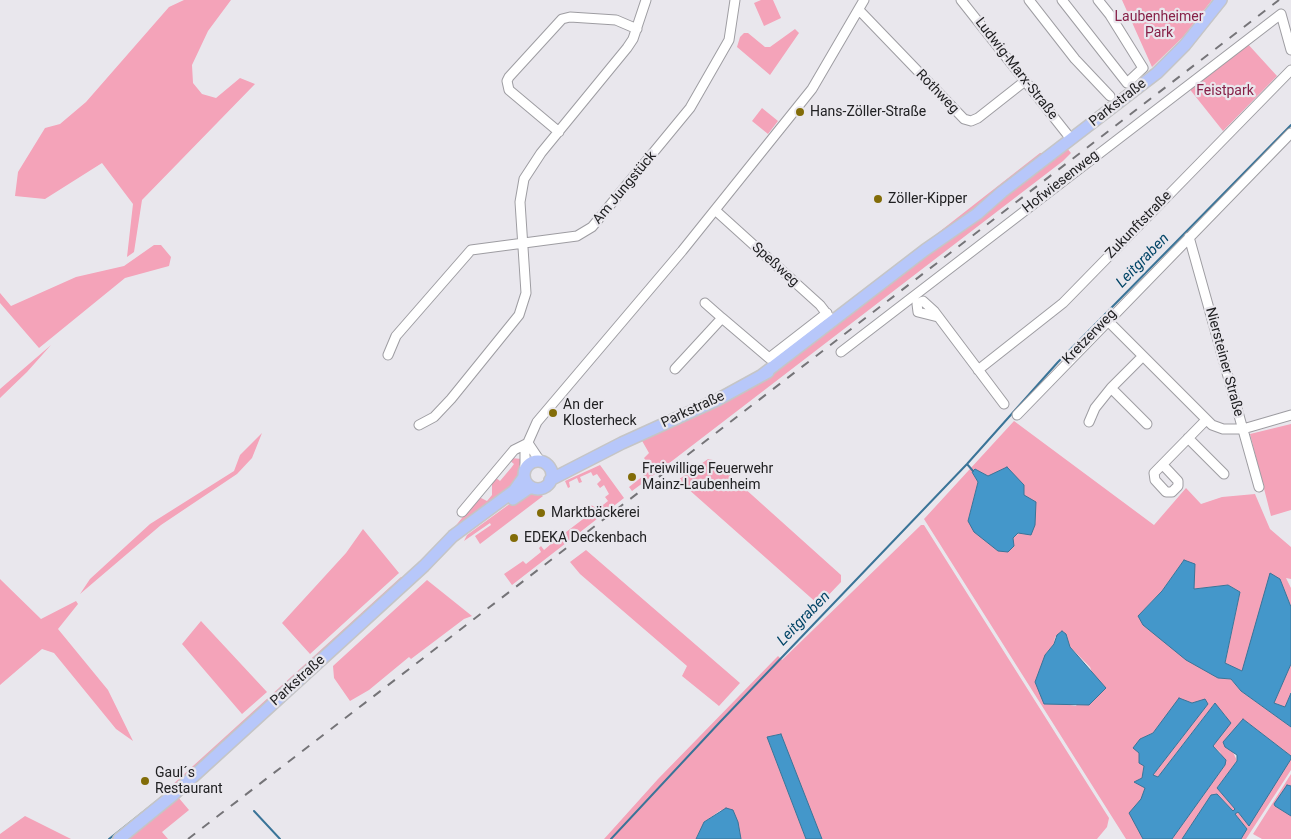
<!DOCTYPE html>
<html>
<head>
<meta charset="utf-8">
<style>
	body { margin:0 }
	canvas { display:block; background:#e9e7ed }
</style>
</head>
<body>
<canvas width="1291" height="839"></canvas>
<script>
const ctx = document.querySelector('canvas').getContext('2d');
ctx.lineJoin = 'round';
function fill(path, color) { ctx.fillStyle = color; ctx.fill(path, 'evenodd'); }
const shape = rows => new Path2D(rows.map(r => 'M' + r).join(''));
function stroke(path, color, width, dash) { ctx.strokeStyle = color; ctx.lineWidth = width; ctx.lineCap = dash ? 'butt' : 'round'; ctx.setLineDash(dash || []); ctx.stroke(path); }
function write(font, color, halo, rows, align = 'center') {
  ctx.font = font + ' Roboto,sans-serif'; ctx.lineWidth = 4.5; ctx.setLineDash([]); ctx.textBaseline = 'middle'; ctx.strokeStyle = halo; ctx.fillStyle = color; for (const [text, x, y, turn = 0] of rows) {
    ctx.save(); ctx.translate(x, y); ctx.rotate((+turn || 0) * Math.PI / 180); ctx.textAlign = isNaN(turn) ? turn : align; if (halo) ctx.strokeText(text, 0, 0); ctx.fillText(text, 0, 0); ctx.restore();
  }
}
fill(shape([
	[184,0,231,0,208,31,192,65,193,83,202,94,216,98,240,78,255,84,142,200,134,252,127,257,133,204,102,163,45,199,15,196,18,172,45,128,60,124,86,102,169,7],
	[761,0,773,0,781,18,764,26,754,3],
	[1122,0,1212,0,1183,37,1152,67],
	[795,29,799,33,770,75,737,47,740,37,744,33,748,33,765,47,770,47],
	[1246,42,1277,76,1223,131,1188,87],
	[762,108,778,121,768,134,752,121],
	[1066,147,1071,153,1063,161,655,474,632,491,629,487,652,469,644,458,649,453,641,439,720,403],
	[1040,153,1043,153,1041,158,929,243,925,243],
	[154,245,161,245,171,257,169,266,125,278,39,348,0,303,0,293,11,306,76,277,124,266],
	[51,345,27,372,0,398,0,389],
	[1014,421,1154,525,1186,488,1201,504,1222,497,1255,494,1270,529,1291,547,1291,579,1286,578,1291,588,1291,607,1280,579,1242,671,1225,664,1240,592,1228,585,1193,589,1184,560,1162,591,1138,616,1218,678,1231,679,1241,691,1291,727,1291,756,1243,719,1233,752,1237,761,1217,788,1235,809,1233,811,1217,794,1211,795,1182,839,1172,839,1225,765,1220,752,1213,746,1226,716,1214,704,1158,777,1153,775,1208,704,1205,700,1170,712,1153,733,1140,739,1139,753,1144,766,1142,778,1135,782,1145,788,1138,828,1143,839,1126,839,924,519],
	[975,469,1027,498,1019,533,998,551,968,521,978,482,972,472],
	[1066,634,1070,647,1090,667,1093,675,1076,706,1064,704,1045,655,1054,644,1055,637],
	[1291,424,1291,510,1271,516,1250,434],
	[262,433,252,458,237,474,161,525,80,594,90,579,150,524,234,471,240,455],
	[511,458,522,459,518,482,449,534,479,497,487,501,492,495,492,482,495,477,500,481,511,468,514,464,509,460],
	[708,459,713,460,841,575,841,582,819,605,678,480],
	[600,465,624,498,512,585,504,574,523,561,526,564,541,552,539,548,541,546,544,550,551,544,548,540,550,539,553,542,591,513,589,510,591,505,598,509,608,501,605,497,609,494,604,485,600,488,597,484,601,480,597,474,593,476,591,472,589,473,580,477,582,482,579,483,577,478,569,482,570,487,568,488,565,481],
	[536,491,543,496,480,544,475,536,491,525,490,523,464,541,467,535,526,492],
	[921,525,924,525,1109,818,1107,827,1097,839,822,839,780,734,767,737,806,839,741,839,738,825,721,810,704,822,696,839,604,839,658,779,778,656,782,660],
	[363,529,399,573,310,654,282,623,346,553],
	[586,550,740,683,719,706,682,676,687,666,580,574,570,562],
	[401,577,403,577,176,786,171,786],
	[0,579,41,619,76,601,78,604,58,629,108,690,133,741,116,729,54,653,42,649,0,685],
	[427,580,472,616,464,619,411,659,409,657,369,690,350,701,334,678,333,666],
	[201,621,267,692,242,714,182,644],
	[1291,664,1291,693,1285,707,1274,703],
	[1291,759,1291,770,1246,839,1241,839,1247,829,1235,814,1237,811,1249,825],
	[1291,774,1291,786,1275,806,1291,816,1291,839,1262,839,1253,834],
	[178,797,189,810,162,832,168,839,127,839],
	[25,816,71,839,0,839,0,834]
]), '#f4a3b9');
const water = shape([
	[1007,467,1024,485,1024,495,1036,502,1035,525,1031,535,1018,533,1013,538,1014,546,1008,552,998,551,974,532,968,521,978,482,972,472,975,469,988,476,1007,467],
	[1184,560,1195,564,1194,589,1228,585,1240,592,1225,663,1242,671,1270,573,1280,579,1291,607,1291,664,1274,703,1285,707,1291,693,1291,727,1241,691,1231,679,1218,678,1186,660,1143,625,1138,616,1162,591,1184,560],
	[1062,631,1066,634,1070,647,1106,688,1089,705,1044,704,1035,682,1045,655,1054,644,1057,635,1062,631],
	[1179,698,1192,703,1205,699,1208,704,1153,775,1158,777,1215,703,1231,723,1213,746,1226,760,1225,765,1172,839,1143,839,1129,813,1141,799,1145,788,1134,782,1142,778,1144,766,1139,763,1139,753,1133,748,1140,739,1153,733,1179,698],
	[1243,719,1291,756,1291,759,1249,826,1238,812,1235,814,1247,829,1241,839,1182,839,1211,795,1217,794,1233,811,1235,809,1217,788,1237,761,1237,755,1225,747,1223,742,1243,719],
	[781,734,822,839,806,839,767,737,781,734],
	[1287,785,1291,786,1291,816,1275,806,1274,804,1287,785],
	[726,808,733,810,738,822,741,839,696,839,704,822,726,808]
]);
fill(water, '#4497ca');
stroke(water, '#3a7498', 1);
stroke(shape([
	[967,464,973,471],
	[254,811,280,839],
	[109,839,162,797],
	[611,839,720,722,967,464,1058,362,1291,125]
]), '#3a7498', 2);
const minor = shape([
	[961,0,1071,139],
	[1029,0,1075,59,1110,96],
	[1062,0,1127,83,1143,68,1110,15,1098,0],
	[859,10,964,119,971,121,978,118,1025,81],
	[559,132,509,90,507,81,509,77,562,19,570,17,616,20,637,29],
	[715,210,820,305,830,318],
	[1189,237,1259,487],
	[705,303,722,318],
	[938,317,918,312,917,304,923,301,934,311,1004,404],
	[1107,320,1212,425,1223,429,1243,429,1291,415],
	[841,352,1281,14,1291,50],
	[388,355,396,336,471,250,577,236,592,227,690,108,729,40,735,0],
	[675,369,722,318,769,358,827,313],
	[978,370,1063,303,1291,70],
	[1111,388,1147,424],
	[1017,415,1291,133],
	[1089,422,1095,408,1111,388,1142,357],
	[419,425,434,417,451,399,519,315,526,293,520,202,524,179,541,153,627,48,633,39,646,0],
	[1188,438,1224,474],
	[528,443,540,461],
	[1163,465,1178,481,1178,486,1172,492,1166,492,1155,480,1154,473,1206,420],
	[525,469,525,449,537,422,682,251,812,89,864,0],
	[462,512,514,450,528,443]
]);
const major = shape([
	[762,375,925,250,977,214,1002,192,1157,73,1185,45,1221,0],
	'524 475a14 14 0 1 1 28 0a14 14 0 1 1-28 0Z',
	[550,480,622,443,717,400,768,372],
	[513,499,529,488,533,488],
	[119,839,173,795,424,566,453,536,514,491,524,477]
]);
stroke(minor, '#9e9da2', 11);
stroke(major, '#c5c5c6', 14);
stroke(minor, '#fff', 9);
stroke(major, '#b7c7fa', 11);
stroke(shape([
	[188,839,1279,0]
]), '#757478', 2, [9, 9]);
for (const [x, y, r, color] of [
	[800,112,5,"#826c08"],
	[878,199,5,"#826c08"],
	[553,413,5,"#826c08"],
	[632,477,5,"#826c08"],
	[541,513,5,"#826c08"],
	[514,538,5,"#826c08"],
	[145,781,5,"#826c08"]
]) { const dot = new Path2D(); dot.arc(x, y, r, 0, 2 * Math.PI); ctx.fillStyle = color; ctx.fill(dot); stroke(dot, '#e9e7ed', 2); }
write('14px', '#872148', '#e9e7ed', [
	["Laubenheimer",1159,17],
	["Park",1159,33],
	["Feistpark",1225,91]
]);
write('14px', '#212123', '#e9e7ed', [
	["Ludwig-Marx-Straße",1016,69,52],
	["Rothweg",937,92,46],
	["Parkstraße",1118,103,-38],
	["Hofwiesenweg",1061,182,-38],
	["Am Jungstück",625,188,-50],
	["Zukunftstraße",1139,225,-46],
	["Speßweg",775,265,42],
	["Kretzerweg",1090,337,-46],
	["Niersteiner Straße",1224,362,75],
	["Parkstraße",693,410,-25],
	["Parkstraße",298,681,-42]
]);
write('14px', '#212123', '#e9e7ed', [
	["Hans-Zöller-Straße",810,112],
	["Zöller-Kipper",888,199],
	["An der",563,405],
	["Klosterheck",563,421],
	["Freiwillige Feuerwehr",642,469],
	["Mainz-Laubenheim",642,485],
	["Marktbäckerei",551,513],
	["EDEKA Deckenbach",524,538],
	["Gaul´s",155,773],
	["Restaurant",155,789]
], 'left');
write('italic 15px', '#046', '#e9e7ed', [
	["Leitgraben",1143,261,-46],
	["Leitgraben",804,619,-46]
]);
</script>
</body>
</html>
